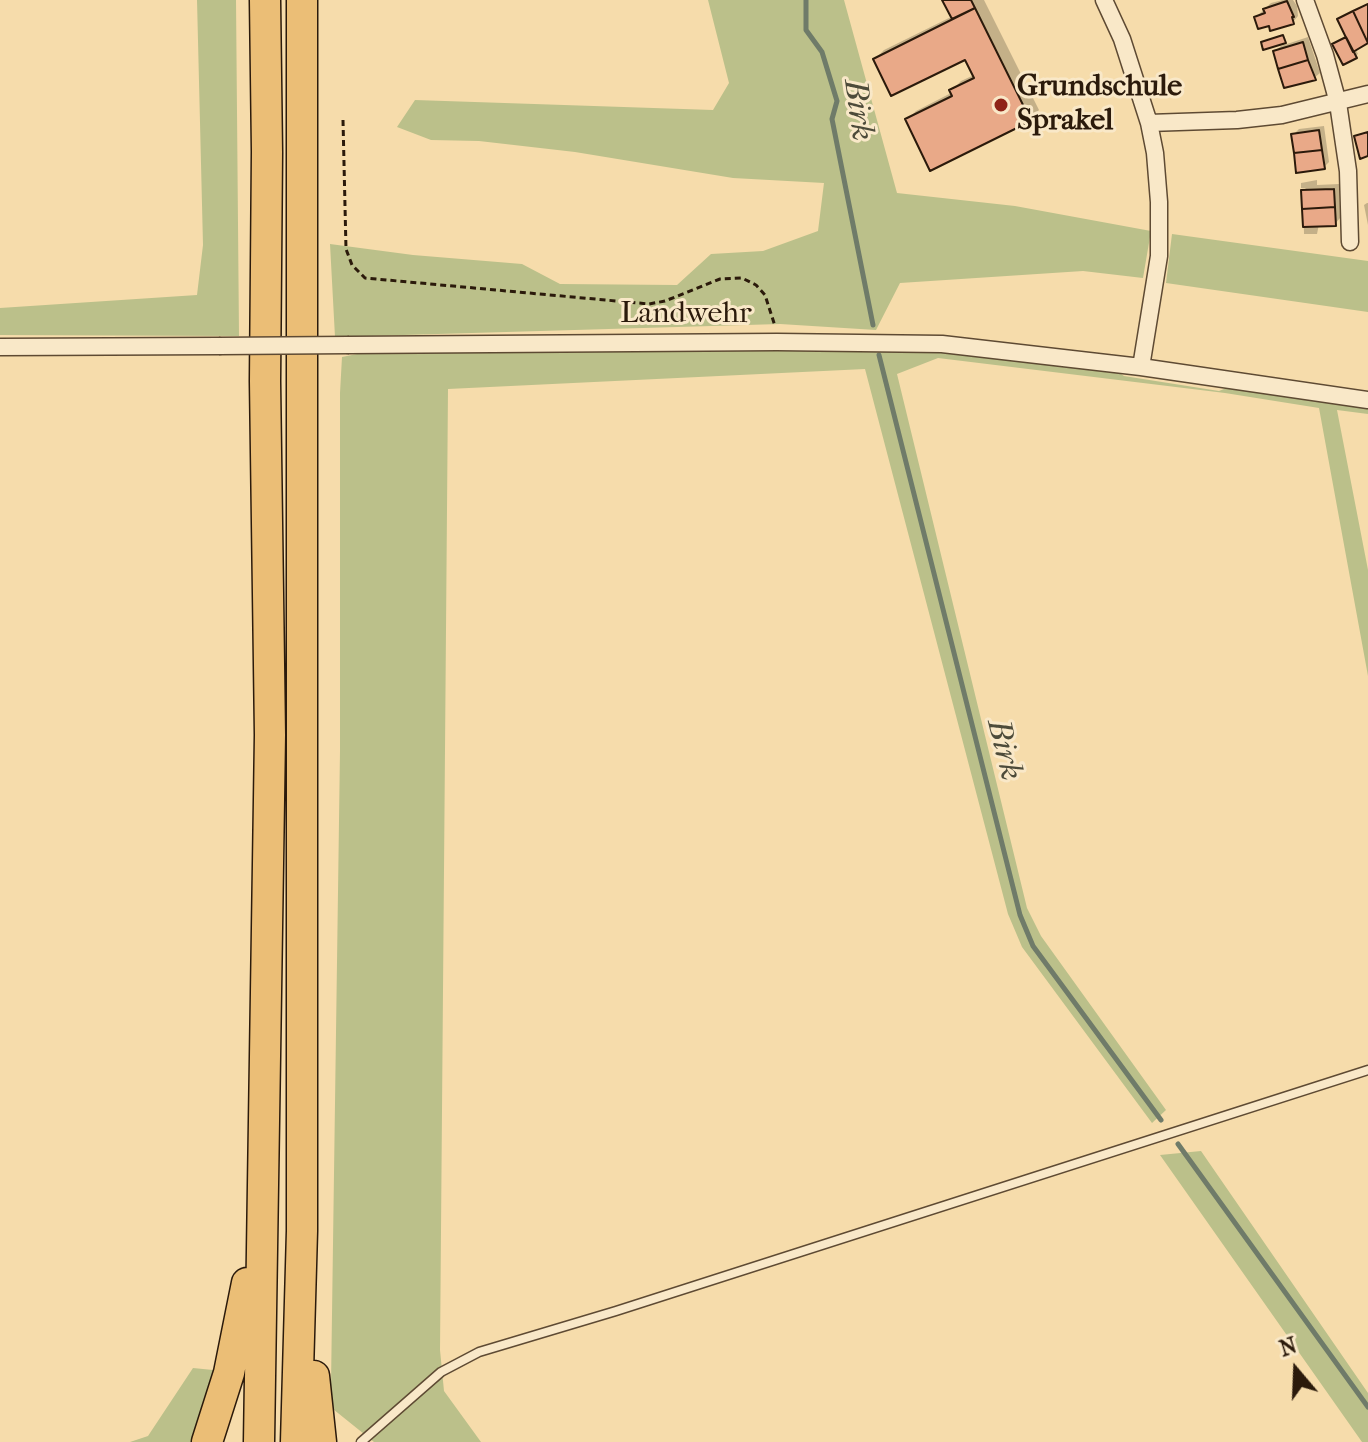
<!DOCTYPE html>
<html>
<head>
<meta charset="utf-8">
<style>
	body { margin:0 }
	#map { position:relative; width:1368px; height:1442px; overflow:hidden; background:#f6dcab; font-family:"IM FELL French Canon",serif }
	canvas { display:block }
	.north { position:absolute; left:1256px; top:1330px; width:80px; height:80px; -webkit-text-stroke:6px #f9e8c8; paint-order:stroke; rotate:341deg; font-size:22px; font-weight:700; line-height:32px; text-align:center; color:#2b1a0b }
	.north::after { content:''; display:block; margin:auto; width:28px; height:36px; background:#2b1a0b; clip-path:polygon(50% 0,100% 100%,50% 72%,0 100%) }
</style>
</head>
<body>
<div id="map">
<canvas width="1368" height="1442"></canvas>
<div class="north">N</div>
</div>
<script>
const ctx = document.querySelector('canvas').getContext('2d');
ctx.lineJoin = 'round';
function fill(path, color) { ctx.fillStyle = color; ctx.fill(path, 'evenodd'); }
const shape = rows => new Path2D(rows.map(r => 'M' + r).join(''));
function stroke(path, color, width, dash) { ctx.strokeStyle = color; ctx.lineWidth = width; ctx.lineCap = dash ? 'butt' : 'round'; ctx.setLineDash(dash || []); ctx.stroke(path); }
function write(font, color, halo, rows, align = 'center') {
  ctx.font = font + ' "IM FELL French Canon",serif'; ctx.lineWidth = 6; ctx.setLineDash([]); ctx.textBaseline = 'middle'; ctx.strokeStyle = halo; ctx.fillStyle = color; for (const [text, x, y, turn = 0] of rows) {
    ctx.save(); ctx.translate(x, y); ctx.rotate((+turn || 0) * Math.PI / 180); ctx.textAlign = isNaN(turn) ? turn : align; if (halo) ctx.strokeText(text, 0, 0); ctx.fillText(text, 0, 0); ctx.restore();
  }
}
fill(shape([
	[197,0,236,0,239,336,0,335,0,308,197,295,203,245],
	[708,0,844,0,897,193,1015,206,1151,231,1143,278,1083,271,900,283,876,330,780,324,335,337,330,244,413,255,522,264,560,284,677,285,711,254,763,251,818,231,824,183,733,178,575,152,479,141,431,140,397,127,415,100,713,110,729,83],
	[1172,234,1368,261,1368,312,1166,283],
	[922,348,1111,367,1124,376,1219,391,1229,387,1368,406,1368,414,1337,410,1368,570,1368,676,1319,408,1225,393,938,358,897,374,1027,908,1041,936,1166,1110,1152,1123,1022,947,1008,914,865,369,448,389,440,1350,444,1391,481,1442,374,1442,323,1401,331,1384,340,751,340,393,342,357,367,352],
	[1201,1151,1368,1393,1368,1442,1362,1442,1160,1155],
	[193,1368,223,1371,200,1442,130,1442,148,1436]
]), '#bbc08a');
fill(shape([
	[945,0,984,0,1039,110,1030,119,931,168,907,120,916,111,953,92,952,90,961,81,974,75,966,57,875,59,884,50,953,16],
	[1283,0,1293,0,1297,6,1298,16,1293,22,1270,24,1256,17,1271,3],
	[1368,3,1368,42,1355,48,1358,54,1344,63,1348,37,1340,19],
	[1308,37,1320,73,1314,78,1275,51,1281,46],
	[1324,126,1329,162,1324,167,1293,135,1299,129],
	[1317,180,1317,185,1339,184,1340,218,1335,224,1319,224,1317,234,1304,234,1303,191,1306,188,1301,188,1301,183],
	[1367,203,1368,203,1368,225,1364,205]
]), '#0003');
stroke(shape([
	[806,0,806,30,822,52,837,101,832,119,873,325],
	[879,355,1020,915,1033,946,1161,1120],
	[1178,1144,1368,1407]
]), '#6f7b69', 5);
const building = shape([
	[942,0,971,0,975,8,952,19,942,0],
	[1287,1,1294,17,1292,17,1294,24,1270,31,1269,26,1258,29,1254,17,1265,13,1263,9,1287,1],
	[1368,4,1368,43,1353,11,1368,4],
	[975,8,1031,121,930,171,905,119,952,96,949,90,974,78,965,60,891,96,873,59,975,8],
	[1353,11,1368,43,1353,52,1337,19,1353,11],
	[1283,35,1286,43,1263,50,1261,42,1283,35],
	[1346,37,1357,58,1343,65,1332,44,1346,37],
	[1303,42,1308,60,1278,69,1273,51,1303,42],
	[1308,60,1316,80,1284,88,1278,69,1308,60],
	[1319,130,1322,150,1294,153,1291,134,1319,130],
	[1368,132,1368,156,1360,159,1354,136,1368,132],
	[1322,150,1325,169,1296,173,1294,153,1322,150],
	[1334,189,1335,207,1302,209,1301,190,1334,189],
	[1335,207,1336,226,1303,227,1302,209,1335,207]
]);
fill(building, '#e9a988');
stroke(building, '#2b1a0b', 2);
const service = shape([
	[361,1442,441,1372,479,1352,616,1311,1368,1070]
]);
const minor = shape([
	[1104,0,1122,39,1149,123],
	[1305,0,1325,55,1338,103,1348,171,1350,242],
	[349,345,777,342,942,344,1141,367,1368,400],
	[0,347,219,346],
	[1141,367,1159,256,1159,202,1155,153,1149,123,1237,120,1282,115,1368,94]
]);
const motorway = shape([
	[314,1376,321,1442],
	[207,1442,229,1373,247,1283],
	[259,1442,270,735,265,381,267,152,265,0],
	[296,1442,302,1231,302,0]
]);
stroke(service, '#5e4a33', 11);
stroke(minor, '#5e4a33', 19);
stroke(motorway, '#2b1a0b', 33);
stroke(shape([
	[343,120,346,249,352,265,365,278,649,304,665,301,720,279,742,278,756,285,765,295,775,326]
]), '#2b1a0b', 3, [6, 4]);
stroke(service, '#f9e8c8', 8);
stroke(minor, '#f9e8c8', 16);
stroke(motorway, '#ebbe76', 30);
const minorBridge = shape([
	[219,346,349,345]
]);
stroke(minorBridge, '#5e4a33', 19, []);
stroke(minorBridge, '#f9e8c8', 16);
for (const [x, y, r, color] of [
	[1001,105,8,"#8f2418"]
]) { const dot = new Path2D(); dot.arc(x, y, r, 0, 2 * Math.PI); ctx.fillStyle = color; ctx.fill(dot); stroke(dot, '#f9e8c8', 3); }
write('bold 30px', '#2b1a0b', '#f9e8c8', [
	["Grundschule",1017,88],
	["Sprakel",1017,122]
], 'left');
write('30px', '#2b1a0b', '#f9e8c8', [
	["Landwehr",686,315]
]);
write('italic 32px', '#4d4b3a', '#f9e8c8', [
	["Birk",857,110,82],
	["Birk",1003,750,76]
]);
</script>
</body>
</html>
